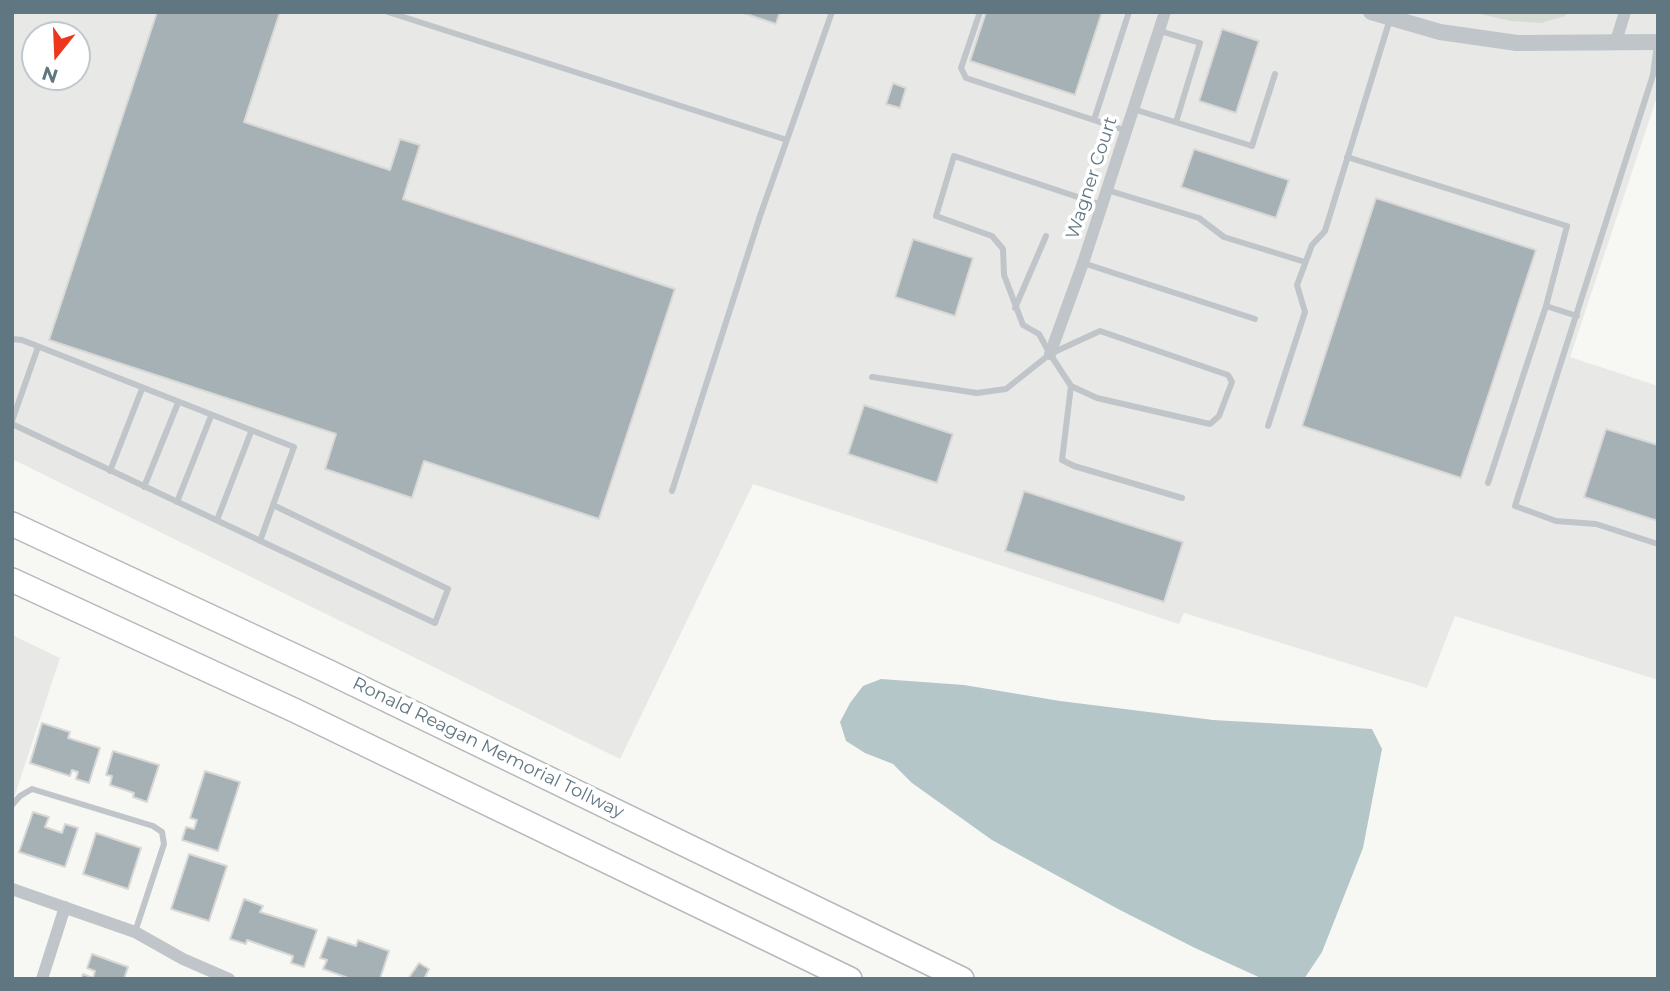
<!DOCTYPE html>
<html>
<head>
<meta charset="utf-8">
<style>
	body { margin:0 }
	#map { position:relative; width:1670px; height:991px; overflow:hidden; background:#f7f7f3; font-family:Montserrat,sans-serif }
	canvas { display:block }
	.frame { position:absolute; inset:0; border:14px solid #607680; pointer-events:none }
	.north { position:absolute; left:21px; top:21px; width:70px; height:70px; box-sizing:border-box; background:#fff; border:2px solid #bfc8cc; border-radius:50%; rotate:198deg; font-size:19px; font-weight:700; line-height:28px; text-align:center; color:#607680 }
	.north::after { content:''; display:block; margin:auto; width:24px; height:32px; background:#ed361d; clip-path:polygon(50% 0,100% 100%,50% 72%,0 100%) }
</style>
</head>
<body>
<div id="map">
<canvas width="1670" height="991"></canvas>
<div class="frame"></div>
<div class="north">N</div>
</div>
<script>
const ctx = document.querySelector('canvas').getContext('2d');
ctx.lineJoin = 'round';
function fill(path, color) { ctx.fillStyle = color; ctx.fill(path, 'evenodd'); }
const shape = rows => new Path2D(rows.map(r => 'M' + r).join(''));
function stroke(path, color, width, dash) { ctx.strokeStyle = color; ctx.lineWidth = width; ctx.lineCap = dash ? 'butt' : 'round'; ctx.setLineDash(dash || []); ctx.stroke(path); }
function write(font, color, halo, rows, align = 'center') {
  ctx.font = font + ' Montserrat,sans-serif'; ctx.lineWidth = 7; ctx.setLineDash([]); ctx.textBaseline = 'middle'; ctx.strokeStyle = halo; ctx.fillStyle = color; for (const [text, x, y, turn = 0] of rows) {
    ctx.save(); ctx.translate(x, y); ctx.rotate((+turn || 0) * Math.PI / 180); ctx.textAlign = isNaN(turn) ? turn : align; if (halo) ctx.strokeText(text, 0, 0); ctx.fillText(text, 0, 0); ctx.restore();
  }
}
fill(shape([
	[12,12,1658,12,1658,94,1570,357,1658,386,1658,680,1455,616,1427,688,1184,613,1179,624,753,484,620,759,12,459],
	[35,35,77,35,77,77,35,77],
	[12,635,60,658,12,804]
]), '#e8e8e7');
fill(shape([
	[1471,12,1568,12,1565,16,1541,23,1511,21]
]), '#d7dcd2');
fill(shape([
	[881,679,964,685,1060,701,1213,720,1372,729,1382,749,1363,848,1322,952,1304,979,1263,979,1195,948,1118,909,992,840,912,783,893,764,865,753,846,741,840,722,850,703,863,686]
]), '#b5c6c8');
const building = shape([
	[157,12,280,12,244,122,390,170,400,139,420,145,403,199,675,289,599,519,424,461,412,498,325,469,336,434,49,340,157,12],
	[740,12,780,12,776,24,740,12],
	[986,12,1102,12,1075,95,970,61,986,12],
	[1222,29,1259,41,1236,113,1199,101,1222,29],
	[893,83,906,88,900,108,886,104,893,83],
	[1194,149,1289,180,1276,218,1181,187,1194,149],
	[1376,198,1536,250,1461,478,1302,426,1376,198],
	[913,239,973,258,955,316,895,297,913,239],
	[864,405,953,434,937,483,848,454,864,405],
	[1606,429,1658,445,1658,521,1584,497,1606,429],
	[1024,491,1183,542,1164,602,1005,551,1024,491],
	[42,723,70,732,68,738,100,748,89,783,76,779,78,772,72,770,70,776,30,763,42,723],
	[113,751,159,765,147,802,133,797,134,793,110,785,112,776,106,775,113,751],
	[205,771,240,782,218,851,182,840,186,827,194,829,197,820,190,818,205,771],
	[33,812,49,817,45,827,62,833,65,824,78,828,65,867,19,852,33,812],
	[96,833,141,848,128,889,83,874,96,833],
	[189,854,227,866,209,921,171,909,189,854],
	[244,899,263,906,260,912,317,930,304,967,291,963,293,956,247,940,246,944,230,939,244,899],
	[328,937,356,946,358,940,389,951,380,979,351,979,323,969,327,960,320,958,328,937],
	[92,954,128,967,124,979,81,979,83,974,93,978,95,971,87,968,92,954],
	[419,963,429,969,425,977,427,979,408,979,419,963]
]);
fill(building, '#a6b1b6');
stroke(building, '#d8d8d6', 2);
const motorway = shape([
	[12,524,327,671,962,979],
	[12,580,296,711,850,979]
]);
stroke(motorway, '#b4b9bc', 26);
stroke(shape([
	[388,12,787,140],
	[980,12,961,68,966,78,1127,131],
	[1160,31,1200,43,1176,122],
	[1657,44,1653,75,1515,506,1556,521,1596,524,1658,544],
	[1133,109,1252,146,1275,74],
	[1094,120,1129,12],
	[1347,157,1567,226,1546,306,1488,483],
	[1107,190,1199,218,1224,237,1305,262],
	[1083,263,1255,319],
	[1546,306,1577,316],
	[1015,308,1046,236],
	[12,339,22,340,294,447,273,505,448,589,435,623,12,424],
	[872,377,977,393,1006,389,1050,354,1100,331,1228,375,1232,382,1219,416,1210,424,1097,398,1071,386,1050,354,1039,334,1023,325,1004,275,1003,249,992,236,936,216,954,156,1102,205],
	[1071,386,1062,460,1074,466,1182,498],
	[12,421,38,347],
	[1268,426,1305,312,1297,285,1312,245,1325,231,1390,19],
	[110,471,142,389],
	[144,487,178,403],
	[672,491,760,216,832,12],
	[177,502,211,416],
	[217,520,251,432],
	[260,541,273,505],
	[12,805,20,796,32,789,153,826,162,832,164,844,135,932]
]), '#bfc5c8', 6);
stroke(shape([
	[1616,41,1625,12],
	[1050,354,1083,263,1165,12],
	[12,889,135,932,183,959,229,979],
	[42,979,65,907]
]), '#bfc5c8', 12);
stroke(shape([
	[1371,12,1440,32,1517,43,1658,42]
]), '#bfc5c8', 16);
stroke(motorway, '#fff', 23);
write('18px', '#607680', '#fff', [
	["Wagner Court",1092,178,-72],
	["Ronald Reagan Memorial Tollway",488,748,26]
]);
</script>
</body>
</html>
